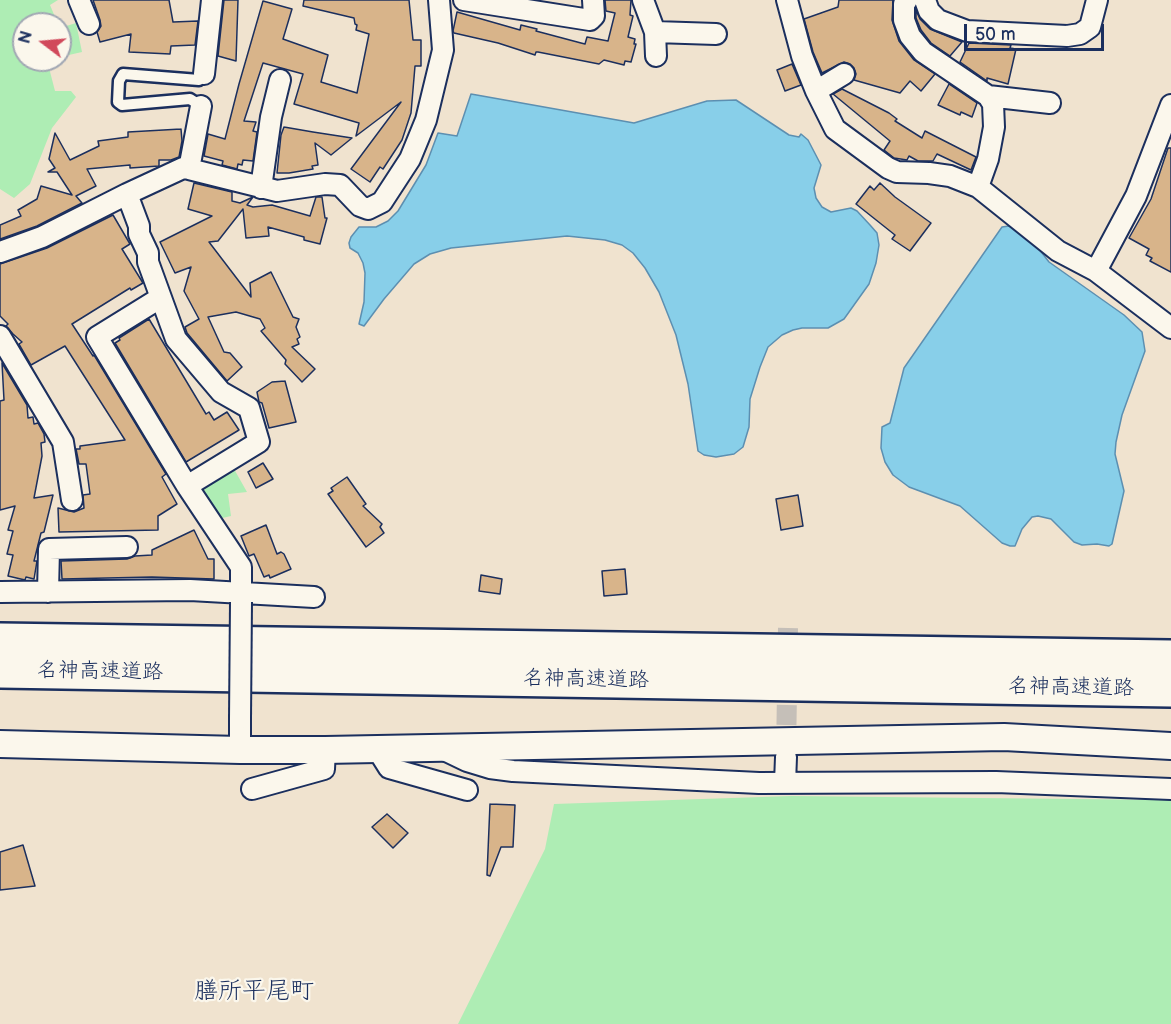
<!DOCTYPE html>
<html>
<head>
<meta charset="utf-8">
<style>
	body { margin:0 }
	#map { position:relative; width:1171px; height:1024px; overflow:hidden; background:#f0e3cf; font-family:"Balsamiq Sans",sans-serif }
	canvas { display:block }
	.north { position:absolute; left:12px; top:12px; width:60px; height:60px; box-sizing:border-box; background:#fbf7ec; border:2px solid #a1a7b3; border-radius:50%; rotate:286deg; font-size:16px; font-weight:700; line-height:24px; text-align:center; color:#1b2f5e }
	.north::after { content:''; display:block; margin:auto; width:21px; height:27px; background:#d1495b; clip-path:polygon(50% 0,100% 100%,50% 72%,0 100%) }
	.scale { position:absolute; left:964px; top:24px; width:140px; height:27px; box-sizing:border-box; border:3px solid #1b2f5e; border-top:0; padding-left:8px; font-size:18px; line-height:21px; white-space:nowrap; color:#1b2f5e; -webkit-text-stroke:4px #fbf7ec; paint-order:stroke }
</style>
</head>
<body>
<div id="map">
<canvas width="1171" height="1024"></canvas>
<div class="north">N</div>
<div class="scale">50 m</div>
</div>
<script>
const ctx = document.querySelector('canvas').getContext('2d');
ctx.lineJoin = 'round';
function fill(path, color) { ctx.fillStyle = color; ctx.fill(path, 'evenodd'); }
const shape = rows => new Path2D(rows.map(r => 'M' + r).join(''));
function stroke(path, color, width, dash) { ctx.strokeStyle = color; ctx.lineWidth = width; ctx.lineCap = dash ? 'butt' : 'round'; ctx.setLineDash(dash || []); ctx.stroke(path); }
function write(font, color, halo, rows, align = 'center') {
  ctx.font = font + ' "Balsamiq Sans","Klee One",sans-serif'; ctx.lineWidth = 4.5; ctx.setLineDash([]); ctx.textBaseline = 'middle'; ctx.strokeStyle = halo; ctx.fillStyle = color; for (const [text, x, y, turn = 0] of rows) {
    ctx.save(); ctx.translate(x, y); ctx.rotate((+turn || 0) * Math.PI / 180); ctx.textAlign = isNaN(turn) ? turn : align; if (halo) ctx.strokeText(text, 0, 0); ctx.fillText(text, 0, 0); ctx.restore();
  }
}
fill(shape([
	[0,0,58,0,50,5,58,24,24,24,24,60,47,60,55,91,71,91,76,97,52,128,30,184,14,198,0,189],
	[76,23,82,52,60,57,60,28],
	[234,469,247,492,228,494,231,516,218,519,203,497,205,486],
	[791,796,1171,800,1171,1024,458,1024,545,849,554,804]
]), '#aeedb4');
const water = shape([
	[471,94,634,123,707,101,736,100,789,135,799,137,801,134,808,140,821,165,814,188,816,198,822,207,831,212,851,208,857,211,870,225,877,233,879,245,876,263,869,284,844,319,828,328,802,328,793,330,782,335,768,347,760,367,750,399,749,427,743,447,734,454,716,457,704,455,698,451,688,384,676,335,659,292,645,268,633,253,622,245,605,240,567,236,451,248,430,254,414,264,384,299,364,326,359,324,364,302,365,273,363,263,358,253,350,248,349,243,351,237,359,227,376,227,388,221,398,211,426,165,438,133,457,136,471,94],
	[1009,226,1019,231,1035,244,1049,262,1124,315,1142,332,1145,351,1122,415,1116,442,1115,454,1124,491,1112,544,1109,546,1097,544,1082,545,1074,542,1051,519,1038,516,1032,517,1022,529,1015,546,1010,546,1002,543,960,506,909,487,893,475,885,462,881,448,882,427,890,423,904,368,1002,227,1009,226]
]);
fill(water, '#88cfe9');
stroke(water, '#5c8fb1', 1.5);
const building = shape([
	[93,0,169,0,173,22,198,21,195,45,171,46,170,54,129,52,131,34,100,42,97,32,101,26,100,20,93,0],
	[224,0,238,0,236,61,218,56,224,0],
	[304,0,409,0,413,40,421,40,421,66,415,66,411,113,402,140,383,169,380,167,370,182,351,169,401,102,356,136,359,123,294,104,303,74,263,63,244,121,256,122,253,131,257,132,253,161,243,160,242,165,238,164,237,169,222,165,223,161,204,156,208,134,225,139,239,84,263,1,292,9,283,39,328,55,321,82,357,93,369,34,356,30,357,25,355,24,354,18,303,6,304,0],
	[605,0,631,0,630,15,633,16,628,37,635,39,634,44,636,44,631,62,625,61,624,65,604,60,599,64,538,52,536,52,535,55,498,43,454,33,453,31,457,12,520,30,521,25,537,29,536,31,581,43,585,44,587,37,608,41,615,13,606,11,605,0],
	[839,0,893,0,892,20,899,41,914,60,935,74,921,91,910,81,900,93,854,80,856,74,854,68,850,64,844,62,822,73,813,52,804,19,838,7,839,0],
	[916,10,920,19,930,29,962,42,950,56,931,43,921,30,916,18,916,10],
	[969,43,1011,45,1010,48,1016,49,1008,84,987,78,987,81,960,62,969,43],
	[792,64,801,85,785,91,777,70,792,64],
	[949,84,977,103,972,117,961,112,960,115,938,105,949,84],
	[842,89,889,113,897,119,895,121,922,138,925,131,976,157,971,170,937,154,933,161,918,161,909,156,907,160,894,158,884,150,890,141,833,94,842,89],
	[284,127,313,132,352,138,331,155,315,143,318,165,312,166,313,169,289,173,277,173,281,135,284,127],
	[181,129,182,141,179,157,171,160,159,160,159,166,130,168,130,165,87,169,96,186,76,196,82,203,37,226,0,239,0,225,21,216,18,210,37,199,41,186,72,195,57,172,48,172,55,168,49,159,55,133,70,160,99,146,98,141,128,137,128,132,181,129],
	[1168,148,1171,148,1171,272,1150,261,1152,258,1146,255,1149,249,1129,238,1151,199,1168,148],
	[194,183,232,192,232,201,240,203,253,197,247,205,253,207,272,205,310,216,316,197,322,197,325,218,327,218,320,244,304,240,304,237,268,227,269,236,246,238,243,209,218,241,209,242,251,297,250,283,271,272,293,317,299,319,296,327,300,337,297,339,299,344,292,347,315,369,302,382,285,364,286,360,261,331,265,328,260,319,236,312,208,317,224,352,230,353,242,367,227,381,187,333,185,327,199,319,184,291,191,267,175,273,160,242,212,216,188,209,194,183],
	[880,183,895,197,931,223,910,251,892,239,895,235,856,204,870,186,874,190,880,183],
	[113,215,130,244,122,249,143,283,131,290,130,288,72,324,93,356,94,355,166,474,162,477,177,504,158,516,158,530,59,532,58,508,74,512,84,508,83,495,90,494,86,464,79,464,76,449,80,449,80,446,125,440,65,346,31,365,19,344,22,342,13,334,6,326,8,324,0,316,0,264,47,248,113,215],
	[149,319,206,414,209,412,214,420,227,412,239,430,186,462,115,343,120,340,119,338,149,319],
	[2,363,27,405,28,418,33,417,34,424,38,423,44,434,45,442,41,443,42,456,34,498,53,495,44,532,41,533,34,561,37,561,34,579,26,577,25,580,8,576,13,555,7,554,13,531,8,530,15,506,0,510,0,401,4,400,2,363],
	[285,381,296,422,269,428,262,403,259,402,257,392,272,382,285,381],
	[263,463,273,479,256,488,248,472,263,463],
	[347,477,366,504,363,506,382,524,380,527,384,533,366,547,328,494,333,491,331,488,347,477],
	[798,495,803,526,781,530,776,499,798,495],
	[266,525,277,554,281,552,284,554,291,569,270,578,269,575,264,577,254,554,249,556,241,536,266,525],
	[194,530,208,559,214,559,214,579,152,577,62,579,61,561,127,559,135,556,152,555,152,550,194,530],
	[625,569,627,594,604,596,602,571,625,569],
	[481,575,502,579,500,594,479,591,481,575],
	[490,804,515,805,513,847,501,847,490,876,487,875,490,804],
	[387,814,408,833,393,848,372,827,387,814],
	[23,845,35,886,0,890,0,852,23,845]
]);
fill(building, '#d8b48a');
stroke(building, '#1b2f5e', 1.5);
stroke(shape([
	[786,755,788,628]
]), '#c5bfb8', 20, [20, 10]);
const service = shape([
	[201,106,190,99,122,105,118,102,119,81,123,74,199,80,204,74]
]);
const minor = shape([
	[79,0,89,24],
	[464,0,590,20,594,16,593,0],
	[643,0,655,32,656,56],
	[787,0,802,56,816,91,835,129,888,168,897,172,929,173,950,176,978,187,1058,251,1096,271,1171,328],
	[907,0,904,4,904,20,910,36,923,52,988,96,993,104,994,127,988,159,978,187],
	[925,0,929,11,938,20,967,31,1067,36,1080,34,1090,27,1097,0],
	[655,32,716,34],
	[204,74,212,0],
	[816,91,844,74],
	[988,96,1050,103],
	[189,169,277,191,325,184,340,185,360,206,368,209,382,202,410,159,426,120,443,50,439,0],
	[261,188,271,117,280,80],
	[127,194,139,226,139,234,148,253,148,262,176,339,221,392,249,408,259,442,187,486],
	[0,252,42,237,127,194,183,168,189,169,201,106],
	[1096,271,1136,196,1171,105],
	[160,298,97,337,187,486,241,567,241,602],
	[0,336,63,442,72,500],
	[0,592,190,590,314,597],
	[48,592,49,549,127,547],
	[440,748,467,761,490,768,513,771,759,783,996,782,1171,789],
	[377,749,389,768,467,790],
	[240,750,240,718],
	[785,783,786,757],
	[252,789,324,769,325,750]
]);
const tertiary = shape([
	[0,744,240,750,325,750,1004,737,1171,746]
]);
const motorway = shape([
	[0,640,1171,657],
	[0,671,1171,690]
]);
stroke(service, '#1b2f5e', 15);
stroke(minor, '#1b2f5e', 24);
stroke(tertiary, '#1b2f5e', 30);
stroke(motorway, '#1b2f5e', 38);
stroke(service, '#fbf7ec', 10);
stroke(minor, '#fbf7ec', 20);
stroke(tertiary, '#fbf7ec', 26);
stroke(motorway, '#fbf7ec', 33);
const minorBridge = shape([
	[240,718,241,602]
]);
stroke(minorBridge, '#1b2f5e', 24, []);
stroke(minorBridge, '#fbf7ec', 20);
write('21px', '#1b2f5e', '#fbf7ec', [
	["名神高速道路",100,672,1],
	["名神高速道路",586,680,1],
	["名神高速道路",1071,688,1]
]);
write('24px', '#1b2f5e', '#fbf7ec', [
	["膳所平尾町",254,992]
]);
</script>
</body>
</html>
